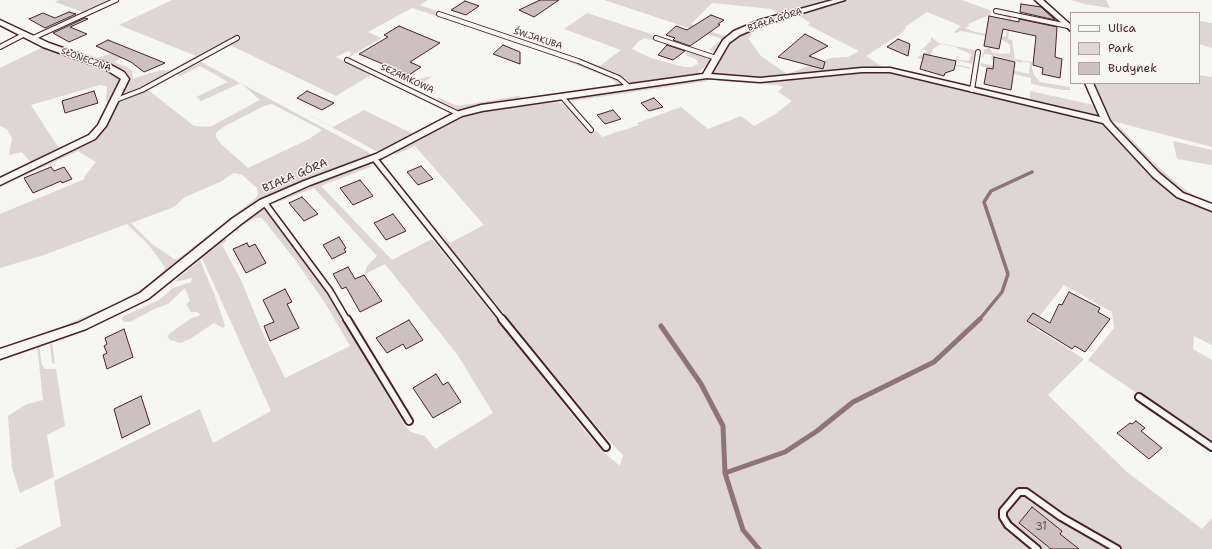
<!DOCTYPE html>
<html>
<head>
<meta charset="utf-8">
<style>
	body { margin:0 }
	#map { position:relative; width:1212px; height:549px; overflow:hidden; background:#f6f6f2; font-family:"Shantell Sans",sans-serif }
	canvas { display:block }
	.legend { position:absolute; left:1070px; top:12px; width:130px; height:72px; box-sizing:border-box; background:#f6f6f2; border:1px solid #b1a0a2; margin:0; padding:5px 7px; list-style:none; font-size:12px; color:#4a1f2b }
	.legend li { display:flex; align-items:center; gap:8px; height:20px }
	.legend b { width:20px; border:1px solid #b1a0a2 }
</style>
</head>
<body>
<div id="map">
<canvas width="1212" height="549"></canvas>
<ul class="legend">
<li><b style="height:5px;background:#f6f6f2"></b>Ulica</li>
<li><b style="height:11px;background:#ddd6d5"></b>Park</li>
<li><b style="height:11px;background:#ccc1c0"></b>Budynek</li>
</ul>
</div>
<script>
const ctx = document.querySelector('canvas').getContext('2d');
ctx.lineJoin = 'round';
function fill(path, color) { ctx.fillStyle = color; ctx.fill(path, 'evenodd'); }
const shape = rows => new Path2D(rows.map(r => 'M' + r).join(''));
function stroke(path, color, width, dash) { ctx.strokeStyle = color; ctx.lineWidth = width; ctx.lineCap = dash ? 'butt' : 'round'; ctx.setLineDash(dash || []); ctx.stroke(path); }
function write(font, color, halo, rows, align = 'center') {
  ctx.font = font + ' "Shantell Sans",sans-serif'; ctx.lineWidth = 3; ctx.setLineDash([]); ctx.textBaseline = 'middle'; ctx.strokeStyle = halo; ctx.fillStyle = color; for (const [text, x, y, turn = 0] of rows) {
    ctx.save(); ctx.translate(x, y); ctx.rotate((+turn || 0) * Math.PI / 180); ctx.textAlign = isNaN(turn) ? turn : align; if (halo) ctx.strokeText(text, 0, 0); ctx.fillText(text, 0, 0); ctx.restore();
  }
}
fill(shape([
	[59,0,113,0,85,13,55,2],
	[172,0,428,0,420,5,443,13,436,16,412,8,368,32,381,38,348,58,351,53,348,51,336,57,371,75,336,96,230,45,239,40,235,37,149,84,124,95,123,93,128,83,127,74,124,70,95,59,115,52,124,57,114,62,127,67,132,71,133,79,150,73,163,70,169,71,196,56,119,25],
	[604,0,835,0,805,6,736,31,777,13,772,9,712,3,691,24,724,36,725,35,724,33,726,35,726,38,713,52,709,50,722,39],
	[848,0,962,0,992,11,990,12,991,14,968,24,969,26,965,28,975,32,1002,37,1006,36,1009,19,1002,15,1011,17,1008,39,1012,40,1015,59,1032,62,1032,68,1034,75,1040,82,1069,87,1071,90,1062,90,1031,84,1031,78,980,66,981,63,1029,74,1030,63,1022,61,1022,63,994,55,993,60,991,59,992,55,984,54,983,58,982,58,984,50,988,48,990,48,993,53,1003,54,1010,53,1010,45,1001,39,961,31,955,33,954,32,961,26,927,12,905,27,906,28,902,33,866,56,890,72,1102,123,1170,190,1212,210,1212,345,1194,336,1193,349,1212,360,1212,444,1088,360,1114,328,1112,312,1064,285,1032,326,1084,359,1048,395,1127,472,1202,529,1212,518,1212,549,15,549,61,526,54,481,200,409,213,443,271,411,202,258,162,289,139,304,92,327,52,343,55,364,52,363,50,344,53,341,102,321,218,241,224,239,227,240,222,245,241,280,261,329,285,378,350,346,325,303,293,257,262,218,255,218,238,228,239,230,237,232,233,228,260,209,266,211,327,292,405,426,411,432,425,436,435,449,493,413,457,354,385,264,365,274,367,266,377,256,314,188,273,204,281,198,367,163,373,166,321,186,392,260,432,239,533,364,584,430,602,451,620,466,623,455,608,440,450,248,440,230,450,243,484,225,415,146,395,155,394,152,450,121,478,111,558,102,567,107,589,133,597,131,602,137,639,125,637,123,681,107,708,129,741,116,754,126,774,115,792,101,778,92,783,87,778,85,719,81,718,76,711,72,730,41,744,32,753,34,748,38,761,56,787,74,831,58,848,57,859,51,808,25,810,23,797,14],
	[1071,0,1106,0,1110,8,1084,4],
	[587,13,702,51,656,37,653,39,659,42,645,38,639,41,632,49,651,58,684,67,692,67,698,64,697,60,686,55,686,52,666,45,668,44,709,58,710,62,698,73,632,84,616,74,584,61,600,66,621,50,564,29],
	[1199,21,1212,23,1212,48,1199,44],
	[931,37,939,43,975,50,972,64,956,60,957,56,959,57,957,59,959,60,969,61,971,54,955,47,942,44,937,46,933,49,930,57,935,60,969,67,971,69,917,58,927,51,922,49,931,41],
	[45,46,110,71,122,80,110,105,106,101,107,86,100,85,31,105,60,150,32,164,22,152,9,155,12,138,7,129,0,126,0,68],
	[571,60,615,78,621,83,620,85,554,96,552,94,617,84,612,79,569,62],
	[201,62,370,153,369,157,282,191,134,298,90,319,0,351,0,348,61,327,119,302,143,288,163,272,165,267,148,244,127,224,44,255,0,268,0,214,85,179,84,177,96,162,78,151,0,187,0,185,91,141,97,136,120,101,147,89,194,126,210,127,260,100,241,83,201,101,196,97,228,82,200,66,180,76,177,74],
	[272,104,322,130,309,139,248,168,221,144,216,137,216,133,223,127,264,106],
	[234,173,242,175,257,188,258,194,256,198,178,259,174,259,152,244,131,223,174,207,185,197,220,182],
	[1199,75,1212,77,1212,147,1112,121,1092,83,1199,83],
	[399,76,413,80,433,76,416,87,395,78],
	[702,78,708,81,572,101,571,98],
	[1084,83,1086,83,1100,116,1030,102,1030,91,1094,105],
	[544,95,544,98,465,110,459,110,437,99,438,97,457,106,518,96,523,98],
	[421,98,449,111,451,116,382,151,376,151,300,110,333,127,364,110,413,134,449,114,448,111],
	[1114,125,1120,127,1152,161,1179,185,1192,194,1212,202,1212,206,1185,195,1169,184,1133,147],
	[1173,141,1212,150,1212,165,1177,159],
	[200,260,215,296,225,326,223,328,214,323,190,339,180,343,170,340,167,336,170,333,192,318,199,316,200,314,197,312,191,312,186,304,190,301,185,288,168,304,152,310,130,322,125,322,122,320,122,318,126,315,159,300,173,288,191,282,192,278,174,282],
	[39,344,42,365,45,369,56,369,65,426,47,435,54,477,20,493,12,468,8,416,27,404,43,400,37,345,0,357]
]), '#ddd6d5');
stroke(shape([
	[979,320,1002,292,1008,274,984,202,991,191,1032,172]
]), '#8e747a', 3.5);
stroke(shape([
	[661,326,701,384,723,426,725,473,743,530,759,549],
	[725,473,785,452,817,431,853,402,934,362,980,319]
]), '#8e747a', 5);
const building = shape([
	[540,0,559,0,534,17,519,10,540,0],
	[465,1,479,6,466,15,451,10,465,1],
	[1021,4,1041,7,1055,20,1020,12,1021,4],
	[69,12,76,14,45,28,29,19,43,13,55,18,69,12],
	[711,15,724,20,718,24,720,25,690,46,673,40,675,38,666,35,676,26,687,30,711,15],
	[989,16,1019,22,1019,19,1057,27,1055,57,1062,59,1060,78,1042,74,1043,68,1033,65,1036,36,1003,29,999,49,984,46,989,16],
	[85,18,88,19,70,27,87,34,69,42,53,33,85,18],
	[399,26,440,43,410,62,421,67,409,75,359,54,388,37,384,35,399,26],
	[805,34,828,46,809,56,825,62,823,69,778,57,805,34],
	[898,39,910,44,908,56,887,47,898,39],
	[108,40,113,42,165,63,144,72,131,62,96,46,108,40],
	[503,45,520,52,520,64,493,54,503,45],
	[667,45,685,51,673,60,658,55,667,45],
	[924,54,956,61,954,70,945,73,944,76,920,69,924,54],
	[994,57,1015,62,1011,90,984,84,987,68,993,69,994,57],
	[94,91,98,103,65,113,62,101,94,91],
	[307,91,334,103,322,110,297,98,307,91],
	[654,98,663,107,649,111,641,103,654,98],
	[613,110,621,119,605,124,597,115,613,110],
	[421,166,433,179,418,185,407,172,421,166],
	[51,167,54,171,64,167,72,179,62,183,61,181,33,193,24,178,51,167],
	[360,180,373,196,353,205,340,188,360,180],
	[302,197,318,214,304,221,289,203,302,197],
	[393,214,406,231,386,240,374,223,393,214],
	[339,237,346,248,344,249,346,252,332,259,323,245,339,237],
	[247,243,249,247,255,244,266,263,246,273,233,249,247,243],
	[348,267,355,279,364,275,382,301,360,312,346,287,342,289,333,274,348,267],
	[285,289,292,302,287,304,299,328,270,341,264,326,274,322,263,300,285,289],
	[1069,292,1100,308,1098,312,1110,319,1085,352,1075,346,1072,349,1027,321,1033,313,1050,323,1059,304,1062,305,1069,292],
	[409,320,423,340,406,349,403,344,387,353,376,338,409,320],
	[124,329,133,357,107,369,103,355,107,353,104,346,107,344,105,338,124,329],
	[436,374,443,385,448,382,461,402,433,418,413,388,436,374],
	[141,396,150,424,122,438,114,409,141,396],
	[1136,421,1145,428,1141,431,1162,448,1149,459,1117,433,1130,423,1132,424,1136,421],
	[1032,507,1062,531,1060,534,1079,549,1051,549,1019,523,1032,507]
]);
fill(building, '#ccc1c0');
stroke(building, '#4a1f2b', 1);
const laneFar2 = shape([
	[996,11,1068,26],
	[439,14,578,61,619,78,628,86],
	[33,38,116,0],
	[656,38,716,58],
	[0,47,25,34],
	[347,60,459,114],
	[972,90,978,52],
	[563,98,591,130],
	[116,100,142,90,237,38]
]);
const laneFar1 = shape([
	[374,158,503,320],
	[264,202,330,291,347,320]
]);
const lane = shape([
	[347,319,409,421],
	[502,319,606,447],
	[1139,397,1212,447],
	[1037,549,1008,525,1003,517,1003,511,1019,492,1026,492,1061,517,1117,549]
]);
const street = shape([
	[833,0,845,0,766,24,740,35,729,43,711,74,760,78,862,68,890,68,1100,117,1085,83,1093,83,1110,121,1115,127,1159,173,1183,193,1212,204,1212,211,1177,197,1153,177,1103,123,890,72,862,72,760,82,707,78,482,111,462,116,382,158,310,185,268,204,241,224,148,299,86,329,0,359,0,349,78,323,140,293,233,218,260,200,304,181,376,154,456,112,481,105,703,74,723,40,734,31,760,20,833,0],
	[1035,0,1043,0,1071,25,1071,31,1035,0],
	[0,20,49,43,111,65,124,72,129,79,106,126,95,139,0,185,0,178,89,135,98,125,121,79,105,69,43,47,0,25,0,20]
]);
stroke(laneFar2, '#4a1f2b', 6);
stroke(laneFar1, '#4a1f2b', 8);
stroke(lane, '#4a1f2b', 10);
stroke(street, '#4a1f2b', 3);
stroke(laneFar2, '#f6f6f2', 4);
stroke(laneFar1, '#f6f6f2', 5);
stroke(lane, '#f6f6f2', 6);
fill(street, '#f6f6f2');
write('9px', '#4a1f2b', '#f6f6f2', [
	["BIAŁA GÓRA",775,20,-18],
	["ŚW.JAKUBA",538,39,18],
	["SŁONECZNA",86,60,20],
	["SEZAMKOWA",407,79,25]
]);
write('11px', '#4a1f2b', '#f6f6f2', [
	["BIAŁA GÓRA",295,176,-23]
]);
write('11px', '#6a4850', null, [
	["31",1041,527]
]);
</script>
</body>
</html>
